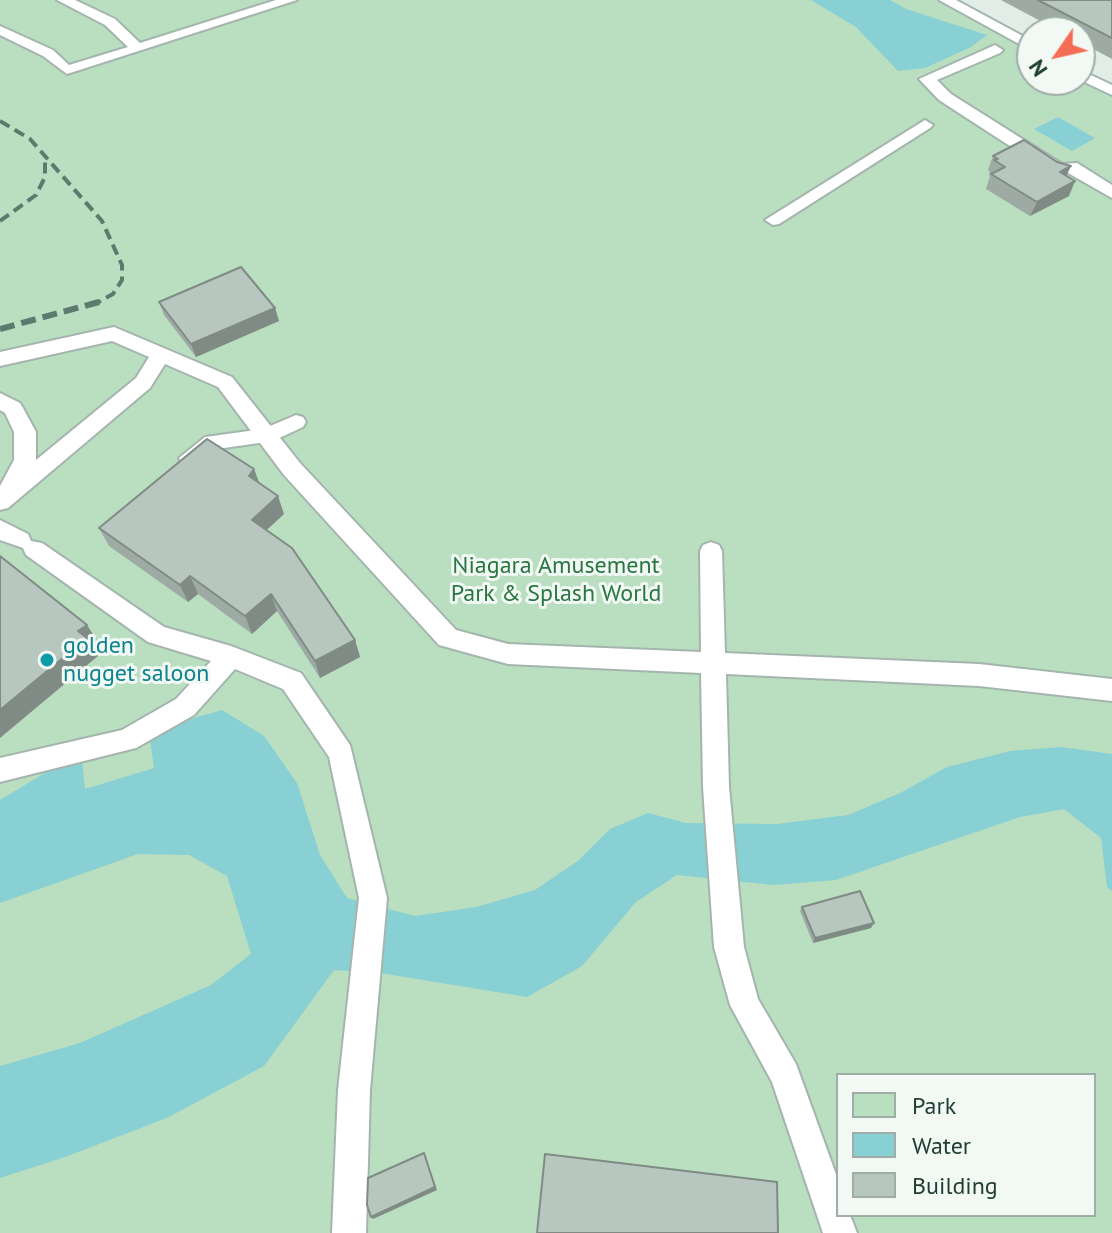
<!DOCTYPE html>
<html>
<head>
<meta charset="utf-8">
<style>
	body { margin:0 }
	#map { position:relative; width:1112px; height:1233px; overflow:hidden; background:#e2ede7; font-family:"PT Sans",sans-serif }
	canvas { display:block }
	.legend { position:absolute; left:836px; top:1073px; width:260px; height:144px; box-sizing:border-box; background:#f2f9f5; border:2px solid #9eaea7; margin:0; padding:10px 14px; list-style:none; font-size:24px; color:#213e33 }
	.legend li { display:flex; align-items:center; gap:16px; height:40px }
	.legend b { width:40px; border:2px solid #9eaea7 }
	.north { position:absolute; left:1016px; top:16px; width:80px; height:80px; box-sizing:border-box; background:#f2f9f5; border:2px solid #9eaea7; border-radius:50%; rotate:236deg; font-size:22px; font-weight:700; line-height:32px; text-align:center; color:#213e33 }
	.north::after { content:''; display:block; margin:auto; width:28px; height:36px; background:#f66d56; clip-path:polygon(50% 0,100% 100%,50% 72%,0 100%) }
</style>
</head>
<body>
<div id="map">
<canvas width="1112" height="1233"></canvas>
<ul class="legend">
<li><b style="height:22px;background:#badec0"></b>Park</li>
<li><b style="height:22px;background:#88d0d3"></b>Water</li>
<li><b style="height:22px;background:#b7c7bf"></b>Building</li>
</ul>
<div class="north">N</div>
</div>
<script>
const ctx = document.querySelector('canvas').getContext('2d');
ctx.lineJoin = 'round';
function fill(path, color) { ctx.fillStyle = color; ctx.fill(path, 'evenodd'); }
const shape = rows => new Path2D(rows.map(r => 'M' + r).join(''));
function stroke(path, color, width, dash) { ctx.strokeStyle = color; ctx.lineWidth = width; ctx.lineCap = dash ? 'butt' : 'round'; ctx.setLineDash(dash || []); ctx.stroke(path); }
function write(font, color, halo, rows, align = 'center') {
  ctx.font = font + ' "PT Sans",sans-serif'; ctx.lineWidth = 6; ctx.setLineDash([]); ctx.textBaseline = 'middle'; ctx.strokeStyle = halo; ctx.fillStyle = color; for (const [text, x, y, turn = 0] of rows) {
    ctx.save(); ctx.translate(x, y); ctx.rotate((+turn || 0) * Math.PI / 180); ctx.textAlign = isNaN(turn) ? turn : align; if (halo) ctx.strokeText(text, 0, 0); ctx.fillText(text, 0, 0); ctx.restore();
  }
}
fill(shape([
	[0,0,952,0,1032,42,1032,80,1080,80,1080,68,1112,85,1112,1233,0,1233],
	[838,1075,1094,1075,1094,1215,838,1215]
]), '#badec0');
fill(shape([
	[811,0,890,0,906,9,987,35,971,47,925,68,898,71,856,27],
	[1058,117,1095,138,1072,151,1034,129],
	[222,710,264,736,297,783,320,855,347,898,415,916,476,907,535,890,579,860,610,829,648,813,686,823,777,824,848,815,900,793,947,767,1010,751,1061,747,1112,754,1112,891,1107,887,1101,838,1064,809,1020,817,836,880,773,885,677,875,636,902,582,966,527,997,380,973,334,970,264,1066,167,1118,65,1157,0,1178,0,1066,80,1043,211,985,251,954,227,876,189,855,138,854,0,903,0,800,48,771,82,760,85,789,154,768,150,740,191,719]
]), '#88d0d3');
const service = shape([
	[57,0,75,0,115,19,140,43,276,0,297,0,67,74,43,56,0,35,0,26,53,50,69,65,128,47,105,25,57,0],
	[939,0,956,0,1032,41,1032,51,939,0],
	[1080,70,1112,85,1112,95,1080,80,1080,70],
	[925,120,933,125,930,128,779,224,773,225,765,220,925,120],
	[296,415,303,417,306,422,303,427,273,441,217,449,189,465,182,463,179,458,205,437,263,429,296,415]
]);
const pedestrian = shape([
	[995,45,1003,50,1000,53,937,80,951,94,1062,164,1077,163,1112,185,1112,198,1068,173,1053,174,939,100,919,79,995,45],
	[114,327,232,377,300,463,456,630,508,644,701,652,700,551,703,545,711,542,719,545,722,551,725,653,979,664,1112,679,1112,701,979,686,726,674,729,787,744,947,758,999,796,1064,838,1180,838,1215,850,1215,857,1233,823,1233,772,1082,730,1005,714,947,703,787,701,673,508,664,439,645,284,475,218,387,165,364,150,388,8,508,0,510,0,486,14,460,14,432,5,413,0,410,0,393,20,403,23,408,36,432,36,460,136,378,149,357,112,341,0,366,0,352,114,327],
	[0,520,28,534,31,541,42,543,164,627,231,646,301,673,350,745,387,898,370,1090,366,1233,332,1233,338,1090,359,898,329,757,283,689,235,669,194,715,136,748,0,782,0,758,122,730,176,699,211,661,148,642,26,555,23,548,0,540,0,520]
]);
stroke(service, '#a4b5ad', 4);
stroke(pedestrian, '#a4b5ad', 4);
fill(service, '#fff');
fill(pedestrian, '#fff');
stroke(shape([
	[0,121,30,139,102,221,122,265,122,280,113,294,95,304],
	[0,221,36,195,45,177,45,157]
]), '#5c7a6e', 4, [11, 6]);
stroke(shape([
	[0,329,99,302]
]), '#5c7a6e', 6, [15, 7]);
fill(shape([
	[1001,0,1112,0,1112,59,1080,42,1080,32,1061,32],
	[993,156,1066,176,1069,196,1030,216,986,189,990,176,989,175,990,172,988,170],
	[159,302,275,308,279,321,196,357,164,315],
	[254,469,259,483,284,514,266,530,355,640,360,657,320,678,277,611,252,634,198,594,188,602,109,546,99,528],
	[802,907,871,928,813,943,800,911]
]), '#9daba4');
fill(shape([
	[1071,166,1064,181,1060,172],
	[1075,181,1069,196,1030,216,1037,202],
	[275,308,279,321,196,357,191,344],
	[254,469,261,488,249,476],
	[278,496,284,514,258,538,252,520],
	[190,576,198,594,188,602,180,585],
	[271,594,277,611,252,634,245,616],
	[87,625,98,642,92,646,98,656,0,738,0,710,78,631],
	[355,640,360,657,320,678,315,661],
	[874,923,871,928,813,943,815,938],
	[424,1153,437,1190,373,1219,371,1217]
]), '#808b86');
const building = shape([
	[1038,0,1112,0,1112,38,1038,0],
	[1024,140,1057,162,1071,166,1060,172,1075,181,1037,202,991,174,1005,167,994,160,998,159,993,156,1024,140],
	[241,267,275,308,191,344,159,302,241,267],
	[207,439,254,469,249,476,278,496,252,520,292,548,355,640,315,661,271,594,245,616,190,576,180,585,99,528,207,439],
	[0,556,87,625,78,631,87,638,0,710,0,556],
	[860,891,874,923,815,938,802,907,860,891],
	[424,1153,435,1187,371,1217,367,1205,368,1178,424,1153],
	[545,1154,777,1182,778,1233,537,1233,545,1154]
]);
fill(building, '#b7c7bf');
stroke(building, '#808b86', 2);
for (const [x, y, r, color] of [
	[47,660,8,"#0f9aa8"]
]) { const dot = new Path2D(); dot.arc(x, y, r, 0, 2 * Math.PI); ctx.fillStyle = color; ctx.fill(dot); stroke(dot, '#f2f9f5', 3); }
write('24px', '#2a7640', '#f2f9f5', [
	["Niagara Amusement",556,566],
	["Park & Splash World",556,594]
]);
write('24px', '#0d838f', '#f2f9f5', [
	["golden",63,646],
	["nugget saloon",63,674]
], 'left');
</script>
</body>
</html>
